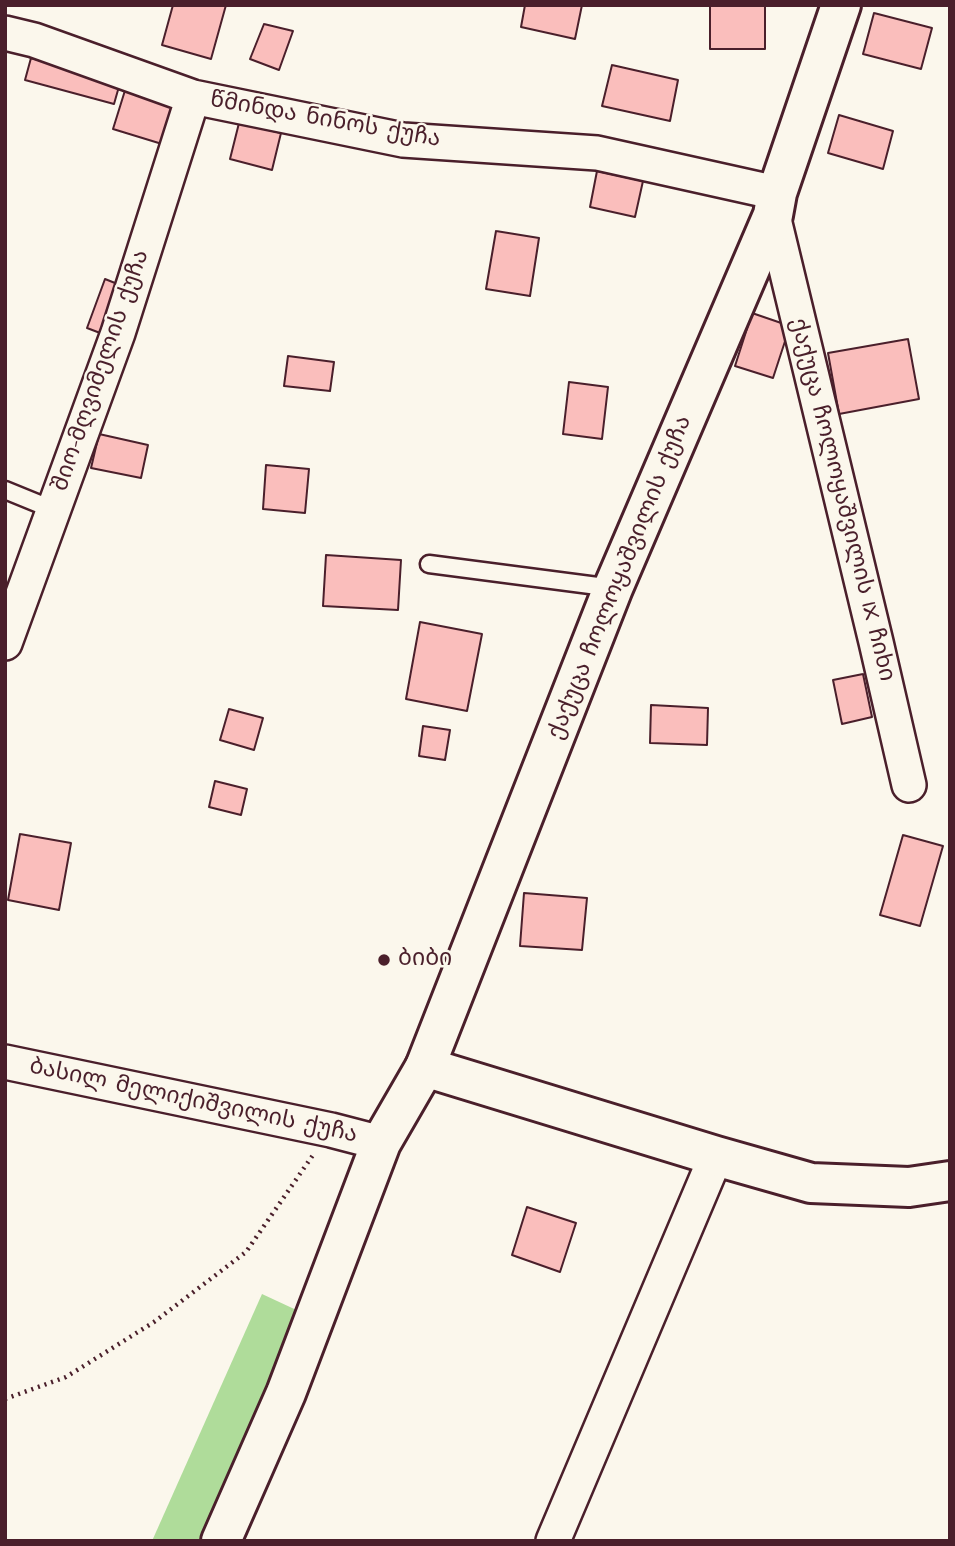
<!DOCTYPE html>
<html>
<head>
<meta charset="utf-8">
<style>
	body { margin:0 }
	#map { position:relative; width:955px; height:1546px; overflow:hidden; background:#fbf7ec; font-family:"Architects Daughter",sans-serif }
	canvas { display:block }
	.frame { position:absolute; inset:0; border:7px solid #4a1f2b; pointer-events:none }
</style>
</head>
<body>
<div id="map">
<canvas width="955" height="1546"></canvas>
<div class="frame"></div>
</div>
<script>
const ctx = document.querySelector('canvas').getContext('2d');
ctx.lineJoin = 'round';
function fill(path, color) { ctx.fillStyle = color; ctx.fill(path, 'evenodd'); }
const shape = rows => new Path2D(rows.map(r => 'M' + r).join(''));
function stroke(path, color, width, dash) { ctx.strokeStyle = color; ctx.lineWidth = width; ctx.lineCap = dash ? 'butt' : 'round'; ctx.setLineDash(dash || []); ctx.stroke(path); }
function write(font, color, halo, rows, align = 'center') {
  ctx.font = font + ' "Architects Daughter","Noto Sans Georgian",sans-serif'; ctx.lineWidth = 5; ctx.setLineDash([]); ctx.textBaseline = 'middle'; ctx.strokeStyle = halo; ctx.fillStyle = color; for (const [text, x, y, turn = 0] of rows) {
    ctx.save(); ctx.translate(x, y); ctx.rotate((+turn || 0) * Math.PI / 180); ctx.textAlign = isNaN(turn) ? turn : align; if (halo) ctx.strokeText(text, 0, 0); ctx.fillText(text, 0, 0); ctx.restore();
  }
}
fill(shape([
	[262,1294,305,1314,205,1541,152,1541]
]), '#afdc9a');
const building = shape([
	[173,5,226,5,211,59,162,45,173,5],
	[525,5,582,5,575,39,521,27,525,5],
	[710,5,765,5,765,49,710,49,710,5],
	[874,13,932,28,921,69,863,54,874,13],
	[264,24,293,31,279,70,250,59,264,24],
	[31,58,120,83,114,104,25,80,31,58],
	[612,65,678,80,670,121,602,106,612,65],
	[127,84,176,99,162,144,113,129,127,84],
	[839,115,893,131,883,169,828,153,839,115],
	[239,123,281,133,272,170,230,159,239,123],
	[597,171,643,181,635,217,590,207,597,171],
	[496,231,539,238,530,296,486,289,496,231],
	[105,279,125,287,108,336,87,328,105,279],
	[752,313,790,326,773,378,735,366,752,313],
	[908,339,919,399,839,414,828,353,908,339],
	[288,356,334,362,330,391,284,386,288,356],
	[569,382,608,387,602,439,563,434,569,382],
	[99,434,148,445,141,478,91,468,99,434],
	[266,465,309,469,305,513,263,509,266,465],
	[326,555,401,560,398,610,323,606,326,555],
	[420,622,482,634,467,711,406,699,420,622],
	[863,674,872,717,842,724,833,680,863,674],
	[651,705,708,708,707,745,650,743,651,705],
	[229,709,263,718,254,750,220,740,229,709],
	[423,726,450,730,445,760,419,756,423,726],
	[215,781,247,789,241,815,209,807,215,781],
	[20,834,71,843,59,910,8,900,20,834],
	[903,835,943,846,920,926,880,915,903,835],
	[524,893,587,898,582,950,520,946,524,893],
	[527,1207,576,1223,560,1272,512,1255,527,1207]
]);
fill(building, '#fabebc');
stroke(building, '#4a1f2b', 2);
const service = shape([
	[5,490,54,510],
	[429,564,613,588]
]);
const minor = shape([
	[5,33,34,40,193,97,403,140,597,153,777,193],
	[773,215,876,642,909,785],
	[5,643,118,333,193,97],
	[5,1062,331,1130,381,1143],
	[553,1541,716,1156]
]);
const tertiary = shape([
	[425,1067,613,588,773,215,777,193,841,5]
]);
const secondary = shape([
	[221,1541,286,1393,381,1143,425,1067,716,1156,811,1183,909,1187,950,1181]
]);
stroke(service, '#4a1f2b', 21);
stroke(minor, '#4a1f2b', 38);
stroke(tertiary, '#4a1f2b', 44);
stroke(secondary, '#4a1f2b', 44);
stroke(shape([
	[5,1399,66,1377,154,1322,246,1252,313,1155]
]), '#4a1f2b', 4.5, [2, 5]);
stroke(service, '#fbf7ec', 16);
stroke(minor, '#fbf7ec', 33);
stroke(tertiary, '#fbf7ec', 38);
stroke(secondary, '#fbf7ec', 38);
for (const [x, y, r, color] of [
	[384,960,7,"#4a1f2b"]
]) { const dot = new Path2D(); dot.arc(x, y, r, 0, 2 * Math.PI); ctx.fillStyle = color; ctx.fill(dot); stroke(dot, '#fbf7ec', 2.5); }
write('23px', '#4a1f2b', '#fbf7ec', [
	["წმინდა ნინოს ქუჩა",325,121,10],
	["შიო-მღვიმელის ქუჩა",102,371,-71],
	["ქაქუცა ჩოლოყაშვილის IX ჩიხი",841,500,76],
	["ქაქუცა ჩოლოყაშვილის ქუჩა",621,578,-68],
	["ბასილ მელიქიშვილის ქუჩა",193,1102,12]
]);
write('23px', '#4a1f2b', '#fbf7ec', [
	["ბიბი",398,960]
], 'left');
</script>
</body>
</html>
